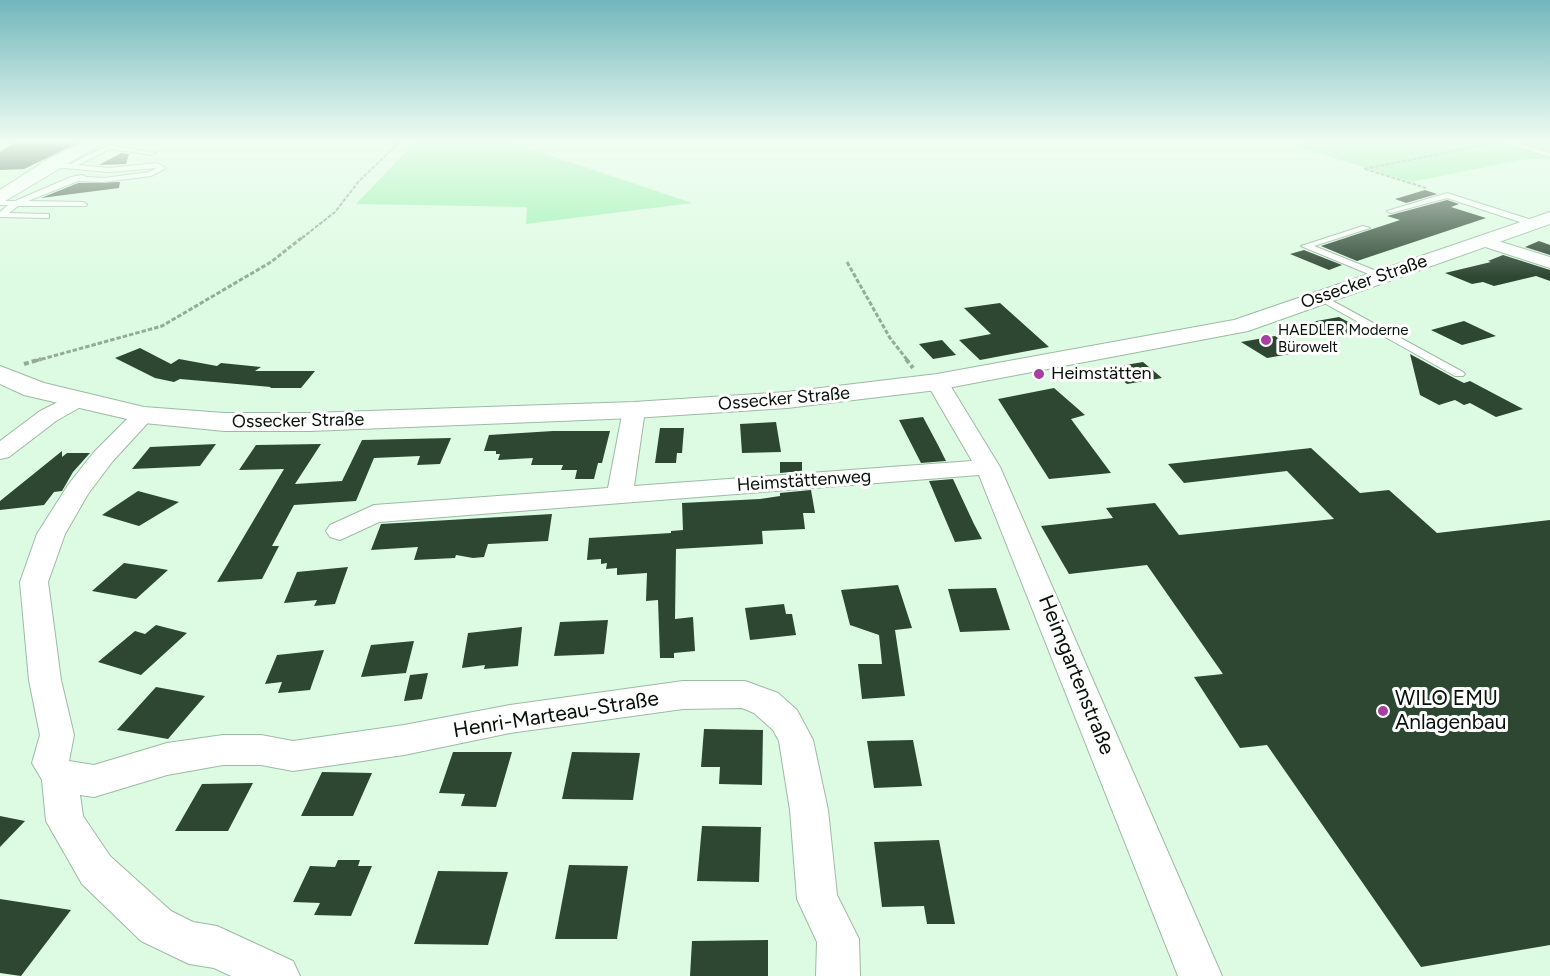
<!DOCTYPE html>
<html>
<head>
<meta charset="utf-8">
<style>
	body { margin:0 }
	canvas { display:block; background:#ddfbe2 }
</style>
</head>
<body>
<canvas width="1550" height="976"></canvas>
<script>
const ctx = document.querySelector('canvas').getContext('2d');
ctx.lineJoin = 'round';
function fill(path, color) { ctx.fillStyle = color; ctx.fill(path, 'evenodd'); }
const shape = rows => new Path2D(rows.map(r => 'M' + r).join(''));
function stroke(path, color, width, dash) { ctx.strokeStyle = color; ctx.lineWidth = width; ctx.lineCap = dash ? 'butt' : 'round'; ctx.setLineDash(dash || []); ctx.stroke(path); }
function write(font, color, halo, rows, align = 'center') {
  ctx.font = font + ' Figtree,sans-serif'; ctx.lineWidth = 6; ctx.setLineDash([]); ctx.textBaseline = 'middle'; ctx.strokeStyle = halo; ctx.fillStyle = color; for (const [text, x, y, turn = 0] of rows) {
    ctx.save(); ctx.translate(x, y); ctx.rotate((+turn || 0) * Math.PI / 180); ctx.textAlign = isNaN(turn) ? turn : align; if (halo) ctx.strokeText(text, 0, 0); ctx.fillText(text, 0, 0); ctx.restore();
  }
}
fill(shape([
	[416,141,507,141,692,203,526,224,527,207,356,204],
	[1308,141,1550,141,1550,159,1526,159,1411,182,1296,146]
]), '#9bf2af');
fill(shape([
	[17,141,82,141,24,169,0,170,0,152],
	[121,153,129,154,126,164,99,165],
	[120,182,119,188,41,198,78,183],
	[1425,190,1437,194,1406,203,1395,199],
	[1447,200,1459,204,1451,207,1486,218,1357,261,1321,246,1400,220,1387,216],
	[1539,241,1550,245,1550,255,1525,247],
	[1304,250,1342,265,1329,270,1290,254],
	[1503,255,1550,270,1550,281,1536,276,1494,286,1483,282,1472,284,1445,273,1491,262,1488,261],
	[1000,303,1049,347,980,360,959,340,991,334,964,308],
	[1339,317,1367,332,1336,338,1311,322],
	[1464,321,1496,336,1462,345,1431,330],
	[1275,336,1301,352,1267,358,1241,342],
	[942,340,956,355,933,359,919,344],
	[140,348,171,364,179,359,217,366,221,363,261,367,255,371,315,371,301,388,270,388,271,387,180,379,174,382,155,378,115,358],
	[1410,354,1454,378,1464,383,1470,381,1523,409,1496,417,1470,403,1464,405,1455,400,1439,405,1420,395],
	[1143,362,1162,378,1127,384,1108,368],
	[1054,388,1085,415,1071,419,1111,473,1049,479,998,399],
	[923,417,938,445,946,461,921,463,899,420],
	[776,422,781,452,742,453,740,424],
	[660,428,684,428,682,453,677,453,676,463,655,463],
	[553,431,610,431,602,463,598,463,594,479,575,479,577,470,561,470,563,465,531,465,533,458,498,460,500,454,496,454,496,451,484,451,489,435],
	[451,438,440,464,417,465,420,456,374,458,356,501,294,505,272,546,279,546,262,579,217,582,284,469,239,470,256,445,321,444,295,484,342,481,362,440],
	[216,444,200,466,132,469,150,447],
	[1311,448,1360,493,1389,490,1437,533,1550,520,1550,945,1421,967,1267,745,1240,748,1194,677,1223,674,1147,565,1069,574,1041,526,1113,518,1106,508,1155,503,1179,535,1334,519,1287,471,1184,483,1168,464],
	[62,451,62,457,67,453,90,453,73,472,62,491,54,492,44,505,0,510,0,501],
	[780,462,802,462,802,471,780,473],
	[953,479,974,524,982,539,955,542,929,481],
	[811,490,815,513,803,513,805,529,762,531,763,544,676,549,675,619,693,617,695,651,674,653,674,658,660,658,658,600,646,601,647,573,617,575,617,568,606,569,607,563,601,564,601,559,587,560,589,538,671,533,671,531,683,530,682,503,760,499,780,496,780,493],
	[138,491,179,502,139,526,102,515],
	[552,514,548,541,488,544,484,557,473,558,456,555,455,558,414,560,418,547,371,550,381,524],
	[124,563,157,568,168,570,136,599,92,591],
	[348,567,335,604,314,606,317,600,284,603,297,572],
	[898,585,912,628,895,630,905,696,862,699,858,664,882,664,879,635,850,625,841,590],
	[996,588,1010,630,960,632,948,589],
	[784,604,786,614,792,614,796,635,750,640,745,608],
	[608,620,604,654,554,656,560,622],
	[156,625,187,633,141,675,98,662,135,631,145,634],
	[522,627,518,666,484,669,485,665,462,668,468,633],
	[414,641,406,673,361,677,371,645],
	[324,650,310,690,278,693,282,682,265,684,277,655],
	[428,673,422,699,404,701,410,675],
	[156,687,205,696,168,739,117,730],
	[704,729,763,730,762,785,719,784,720,767,701,767],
	[913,740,922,786,874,788,867,741],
	[453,752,512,752,496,807,461,806,465,794,439,793],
	[572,752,640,753,633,800,562,799],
	[322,772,372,773,353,816,301,816],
	[253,783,228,831,175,831,202,784],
	[0,816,25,821,0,847],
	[702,826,761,827,759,882,697,881],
	[939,840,955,924,927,924,924,906,882,907,874,842],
	[338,860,360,860,358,866,372,866,351,916,314,915,320,903,293,902,310,866,335,867],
	[569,865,628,866,617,939,555,939],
	[438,871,508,872,488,945,414,944],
	[0,899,71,910,21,976,0,973],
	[768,940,768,976,690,976,692,941]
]), '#2e4733');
const service = shape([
	[1499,141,1508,141,1550,153,1550,157,1499,141],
	[109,145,156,153,153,155,110,149,78,165,109,168,157,163,166,168,151,176,104,182,78,181,28,201,83,202,87,204,86,206,18,206,9,213,46,214,49,214,49,218,0,217,0,212,8,205,0,205,0,201,15,201,71,177,82,175,86,177,104,178,149,172,157,168,109,172,52,167,48,165,52,163,70,164,109,145],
	[1447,193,1538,222,1539,224,1532,226,1447,198,1391,213,1387,211,1447,193],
	[1363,226,1370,228,1314,246,1384,274,1384,278,1378,278,1301,246,1363,226],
	[1320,294,1463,372,1465,374,1463,376,1455,376,1317,299,1315,297,1320,294]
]);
const minor = shape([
	[1482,236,1550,257,1550,268,1476,244,1474,241,1476,238,1482,236],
	[937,376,945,377,1000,467,1222,976,1178,976,979,475,379,522,340,540,330,537,326,531,330,525,374,505,608,488,623,410,626,405,634,403,642,405,645,410,634,486,972,461,926,382,929,377,937,376],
	[76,393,84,395,87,400,84,405,56,421,9,457,0,459,0,441,40,411,76,393],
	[144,408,152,410,155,415,112,462,88,494,65,534,48,582,61,680,74,735,69,761,94,765,167,743,223,735,261,735,293,741,404,725,510,705,683,681,745,681,778,693,797,710,813,740,828,810,837,895,859,939,860,976,816,976,817,942,797,899,790,810,779,741,773,730,754,713,742,708,683,709,510,733,404,755,293,771,261,765,223,765,167,775,94,797,80,795,83,816,110,856,171,911,193,922,217,926,293,961,300,976,231,976,214,968,189,964,141,941,82,884,46,821,42,780,32,763,40,735,29,680,20,582,37,534,68,485,94,452,136,410,144,408]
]);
const tertiary = shape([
	[87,141,106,141,0,204,0,190,48,159,87,141],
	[1550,212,1550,224,1248,331,937,390,787,408,634,418,310,431,224,431,144,423,24,395,0,384,0,366,44,383,144,407,224,413,310,413,634,402,787,392,937,374,1234,320,1550,212]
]);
stroke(service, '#9dbaa3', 2);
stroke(minor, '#9dbaa3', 2);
stroke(tertiary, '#9dbaa3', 2);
stroke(shape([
	[1364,169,1490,144],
	[1365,169,1426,188],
	[302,238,335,212,359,181,401,141]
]), '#94ab98', 2, [4, 1.5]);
stroke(shape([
	[847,262,890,338,908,361],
	[35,361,162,326,271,262,304,236]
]), '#94ab98', 3, [4.5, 2]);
stroke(shape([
	[906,359,913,368],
	[24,364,41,359]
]), '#94ab98', 4, [5, 3]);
fill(service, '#fff');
fill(minor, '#fff');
fill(tertiary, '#fff');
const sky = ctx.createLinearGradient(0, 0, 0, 277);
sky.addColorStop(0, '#72b6bc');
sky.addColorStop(0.51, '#f0fdf2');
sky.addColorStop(1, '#f0fdf200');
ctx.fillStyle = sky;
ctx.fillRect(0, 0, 1550, 277);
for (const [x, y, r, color] of [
	[1266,340,6,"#a93fa1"],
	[1039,374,6,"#a93fa1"],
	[1383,711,6,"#a93fa1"]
]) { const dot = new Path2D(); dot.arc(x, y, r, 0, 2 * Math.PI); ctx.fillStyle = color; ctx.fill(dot); stroke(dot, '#fff', 2); }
write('15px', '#060f08', '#fff', [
	["HAEDLER Moderne",1278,331],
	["Bürowelt",1278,348]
], 'left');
write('18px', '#060f08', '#fff', [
	["Ossecker Straße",1364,282,-19],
	["Ossecker Straße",784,399,-5],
	["Ossecker Straße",298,421,-1],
	["Heimstättenweg",804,481,-4]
]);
write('18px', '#060f08', '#fff', [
	["Heimstätten",1051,374]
], 'left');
write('21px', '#060f08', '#fff', [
	["Heimgartenstraße",1076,675,68],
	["Henri-Marteau-Straße",556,715,-9]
]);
write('21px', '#060f08', '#fff', [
	["WILO EMU",1395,699],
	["Anlagenbau",1395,723]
], 'left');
</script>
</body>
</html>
